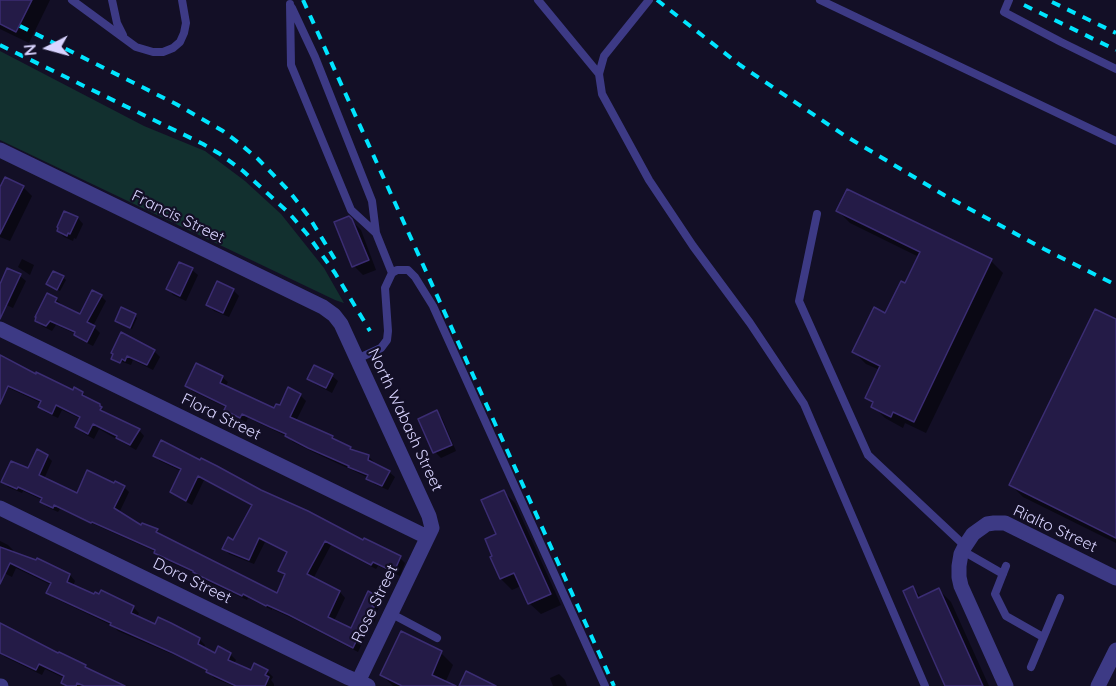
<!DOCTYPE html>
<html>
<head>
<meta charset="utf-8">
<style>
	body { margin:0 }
	#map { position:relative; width:1116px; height:686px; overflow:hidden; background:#130f26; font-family:Quicksand,sans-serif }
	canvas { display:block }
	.north { position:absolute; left:18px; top:18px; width:60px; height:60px; -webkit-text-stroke:4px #130f26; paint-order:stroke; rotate:264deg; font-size:16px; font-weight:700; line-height:24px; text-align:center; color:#d9d4ff }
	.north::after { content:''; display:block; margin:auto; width:21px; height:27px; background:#d9d4ff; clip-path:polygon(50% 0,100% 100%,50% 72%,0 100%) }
</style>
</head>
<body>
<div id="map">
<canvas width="1116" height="686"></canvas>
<div class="north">N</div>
</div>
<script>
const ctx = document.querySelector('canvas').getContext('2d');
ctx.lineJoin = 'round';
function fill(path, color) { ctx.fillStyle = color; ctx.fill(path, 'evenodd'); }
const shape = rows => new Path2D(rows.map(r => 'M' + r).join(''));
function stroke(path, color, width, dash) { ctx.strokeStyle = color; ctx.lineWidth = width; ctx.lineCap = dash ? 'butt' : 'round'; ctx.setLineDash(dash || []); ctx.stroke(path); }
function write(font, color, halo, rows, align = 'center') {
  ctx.font = font + ' Quicksand,sans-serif'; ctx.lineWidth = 4.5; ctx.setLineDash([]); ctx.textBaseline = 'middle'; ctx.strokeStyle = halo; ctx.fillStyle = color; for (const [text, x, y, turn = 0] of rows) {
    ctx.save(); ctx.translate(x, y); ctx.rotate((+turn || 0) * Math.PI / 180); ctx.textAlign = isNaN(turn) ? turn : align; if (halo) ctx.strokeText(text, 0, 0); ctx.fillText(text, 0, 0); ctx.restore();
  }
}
fill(shape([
	[0,51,144,126,205,151,245,181,281,214,324,268,344,303,335,300,0,140]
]), '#12302f');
fill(shape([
	[0,0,50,0,29,43,0,29],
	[23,187,32,196,10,241,0,237,0,191],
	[847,191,991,261,1003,273,926,433,905,423,903,428,885,418,873,406,874,405,867,398,880,370,866,364,854,352,886,315,906,285,919,257,850,223,838,211],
	[65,213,78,218,83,224,76,239,74,238,73,241,64,237,58,231],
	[349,218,361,230,376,270,363,275,354,266],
	[22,259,34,265,30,275,18,267],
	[192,270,198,275,186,301,173,295,168,289],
	[20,276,26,281,13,308,0,302,0,287],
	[63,277,66,280,60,291,48,284],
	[233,290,239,296,229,317,214,311,208,305],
	[101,296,106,301,93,326,100,333,93,346,81,340,76,334,56,325,52,331,42,326,37,320,56,299,62,305,61,306,80,316],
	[135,316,137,318,132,329,119,323],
	[1116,321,1116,543,1023,497,1011,485],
	[154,351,160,357,153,370,133,360,131,365,117,360,117,363,113,358,114,354],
	[0,357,73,392,83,393,88,399,100,406,105,413,139,430,144,436,136,450,99,429,94,439,83,433,77,427,81,419,62,410,58,418,45,412,40,407,41,403,0,384],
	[332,376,338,381,332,393,315,384,309,378],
	[222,377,228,382,225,387,275,410,300,395,306,401,296,421,333,437,337,442,350,448,354,451,369,457,374,462,373,464,389,472,395,477,388,490,374,484,369,478,315,453,293,442,288,437,248,418,246,422,232,415,226,409,227,408,192,391,187,386],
	[436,412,442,418,456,451,441,458,435,452],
	[47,456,52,461,44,479,78,495,114,485,124,487,129,492,119,513,142,527,157,530,162,536,277,595,286,577,280,571,288,553,265,542,254,564,229,554,224,549,234,542,253,506,204,480,192,505,177,497,171,492,181,471,160,461,155,456,260,491,364,542,400,558,405,563,400,576,378,566,376,569,331,545,313,579,340,592,345,598,334,621,352,630,376,597,381,602,377,612,378,614,374,623,372,622,358,652,296,620,272,609,272,610,248,598,247,600,207,581,197,574,161,558,156,552,60,509,58,512,47,507,42,501,42,500,23,491,22,493,8,487,3,482,29,470],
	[503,491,515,503,561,605,541,614,529,603,521,586,512,590,501,579,492,558,494,556,498,535],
	[0,541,8,545,13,550,12,553,37,562,38,560,70,575,75,581,73,586,94,596,133,607,139,613,137,617,156,626,199,639,205,645,204,649,216,655,230,654,236,660,234,664,251,672,267,671,273,677,271,680,274,684,274,686,233,686,214,678,209,672,181,658,118,631,113,626,54,598,48,593,51,585,16,568,12,577,0,571],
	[913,588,922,598,939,590,951,602,989,686,947,686],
	[0,625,85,666,89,670,121,686,66,686,62,682,64,678,45,669,42,675,5,657,0,652],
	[441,653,453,665,445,683,452,686,393,686,382,675],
	[559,674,565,680,567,686,553,686,550,678]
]), '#0007');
const building = shape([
	[0,0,32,0,16,32,0,24,0,0],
	[5,177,24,186,0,234,0,187,5,177],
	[847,189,992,259,914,422,893,412,891,417,871,407,873,402,865,398,880,366,852,352,874,307,885,313,901,281,905,283,920,252,836,211,847,189],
	[64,211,78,217,70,234,68,233,67,236,57,231,58,228,57,227,64,211],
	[349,216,352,219,369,260,352,267,334,222,349,216],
	[179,262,193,268,180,296,166,289,179,262],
	[7,268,21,274,0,319,0,284,7,268],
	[53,271,64,276,57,290,46,284,53,271],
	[217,281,234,289,223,313,206,305,217,281],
	[92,290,102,295,87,322,95,326,87,342,74,335,75,332,50,321,46,326,35,321,36,317,35,317,47,293,57,298,55,302,80,314,92,290],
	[121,307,136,314,130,328,115,321,121,307],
	[1095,309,1116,319,1116,538,1009,485,1095,309],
	[121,332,155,350,147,365,127,356,125,361,122,359,120,363,111,359,113,354,111,353,121,332],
	[0,355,36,374,36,372,73,390,74,387,83,392,82,395,100,404,100,406,102,407,100,410,140,429,130,445,116,438,117,436,93,424,88,434,75,427,80,417,56,405,52,414,38,407,41,401,8,386,0,404,0,355],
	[196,363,223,376,220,383,274,408,276,404,280,405,288,387,301,394,290,417,333,436,332,438,351,447,350,449,369,455,368,460,390,471,382,486,366,479,368,475,348,467,349,466,308,448,285,436,286,434,270,427,242,414,240,418,224,410,226,406,185,386,196,363],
	[314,365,333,374,326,388,307,379,314,365],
	[437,410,452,445,433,453,418,419,437,410],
	[161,440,200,460,201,458,217,466,261,490,308,511,363,540,364,538,401,556,394,572,373,562,371,565,325,541,307,574,340,591,328,617,351,628,368,591,377,596,372,606,374,607,369,618,367,618,353,648,289,615,267,605,266,606,243,594,242,596,200,576,193,572,193,571,154,553,155,550,92,522,91,523,54,505,53,508,40,502,42,498,18,487,17,489,1,482,11,461,28,468,37,449,48,455,39,475,77,493,87,470,114,483,115,481,125,486,114,508,141,525,142,523,158,529,156,532,277,593,285,574,278,571,287,552,259,538,249,560,222,549,228,537,233,540,252,505,198,476,186,501,170,492,181,469,153,456,161,440],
	[504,490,551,594,528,604,514,573,500,579,490,557,492,556,485,539,496,534,481,500,504,490],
	[0,547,36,560,37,558,70,574,67,582,94,594,95,592,99,594,101,590,134,606,131,613,155,624,158,617,171,623,200,638,198,644,215,653,218,646,231,653,228,660,251,670,254,663,268,670,265,675,269,677,265,686,236,686,206,672,207,670,173,653,110,625,111,623,46,593,51,583,10,563,0,584,0,547],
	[913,586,918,598,939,588,983,686,945,686,903,591,913,586],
	[0,623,58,653,59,652,86,665,85,667,125,686,84,686,77,683,76,686,67,686,61,683,64,676,39,664,36,670,0,653,0,623],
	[401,631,442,651,432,675,456,686,402,686,380,675,401,631],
	[466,671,496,686,459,686,466,671]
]);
fill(building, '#241b47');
stroke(building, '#3b2d73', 1.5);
stroke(shape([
	[72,0,136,47,153,52,163,52,173,48,180,42,184,33,186,23,182,0],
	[112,0,117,23,123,35],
	[538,0,599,74],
	[649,0,604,56,599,74,602,94,649,180,693,246,750,323,804,404,925,686],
	[820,0,1116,141],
	[1009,0,1004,12,1061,42,1116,69],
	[290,4,291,65,351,210,376,233,392,273],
	[292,8,315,57,372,201,376,233],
	[817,214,799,301,868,455,965,546],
	[357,359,381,348,387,340,388,331,385,288,392,273,397,270,408,270,415,277,433,306,605,686],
	[963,551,1003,574],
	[1006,566,995,594,1006,616,1043,637],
	[390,613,437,638],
	[1031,667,1060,598]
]), '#3d3a85', 8);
stroke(shape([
	[0,150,323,307,334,315,341,324,429,516,432,528,356,686],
	[0,329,427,537],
	[0,508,347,677,368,686],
	[0,686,1,686],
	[1006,686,961,586,959,577,959,566,961,554,965,546,973,534,987,524,994,523,1005,523,1116,578],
	[1098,686,1116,650]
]), '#3d3a85', 15);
stroke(shape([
	[303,0,614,686],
	[657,0,740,65,844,135,944,195,1044,249,1116,285],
	[1052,2,1116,33],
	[1024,5,1116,50],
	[20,26,176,104,223,131,239,143,258,159,289,191,309,217,336,261],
	[0,45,203,144,220,154,243,171,289,213,307,234,335,273,370,331]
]), '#00e5ff', 4, [9, 8]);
write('16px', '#d9d4ff', '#130f26', [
	["Francis Street",178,217,26],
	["Flora Street",221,417,26],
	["North Wabash Street",405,420,65],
	["Rialto Street",1055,529,25],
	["Dora Street",192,581,26],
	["Rose Street",375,604,-64]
]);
</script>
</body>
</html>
